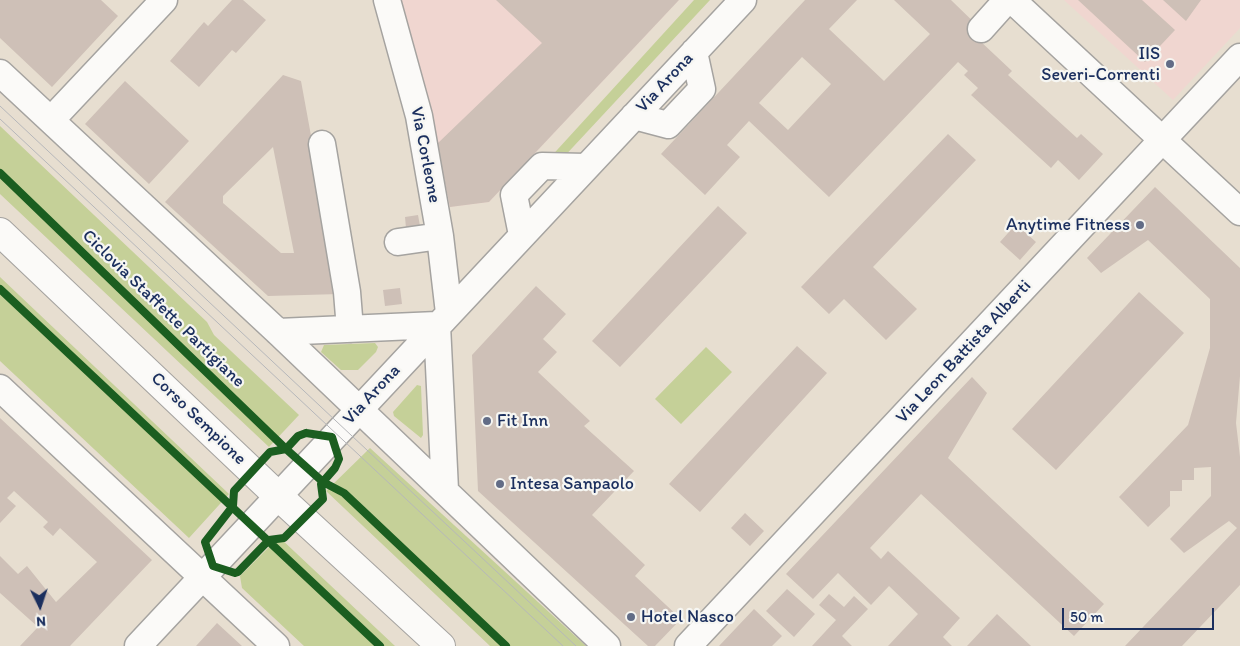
<!DOCTYPE html>
<html>
<head>
<meta charset="utf-8">
<style>
	body { margin:0 }
	#map { position:relative; width:1240px; height:646px; overflow:hidden; background:#e7ded0; font-family:Itim,sans-serif }
	canvas { display:block }
	.north { position:absolute; left:15px; top:581px; width:50px; height:50px; -webkit-text-stroke:4px #f6f6f2; paint-order:stroke; rotate:176deg; font-size:14px; font-weight:700; line-height:20px; text-align:center; color:#1b2f5e }
	.north::after { content:''; display:block; margin:auto; width:18px; height:22px; background:#1b2f5e; clip-path:polygon(50% 0,100% 100%,50% 72%,0 100%) }
	.scale { position:absolute; left:1062px; top:608px; width:152px; height:22px; box-sizing:border-box; border:2px solid #1b2f5e; border-top:0; padding-left:6px; font-size:15px; line-height:18px; white-space:nowrap; color:#1b2f5e; -webkit-text-stroke:4px #f6f6f2; paint-order:stroke }
</style>
</head>
<body>
<div id="map">
<canvas width="1240" height="646"></canvas>
<div class="north">N</div>
<div class="scale">50 m</div>
</div>
<script>
const ctx = document.querySelector('canvas').getContext('2d');
ctx.lineJoin = 'round';
function fill(path, color) { ctx.fillStyle = color; ctx.fill(path, 'evenodd'); }
const shape = rows => new Path2D(rows.map(r => 'M' + r).join(''));
function stroke(path, color, width, dash) { ctx.strokeStyle = color; ctx.lineWidth = width; ctx.lineCap = dash ? 'butt' : 'round'; ctx.setLineDash(dash || []); ctx.stroke(path); }
function write(font, color, halo, rows, align = 'center') {
  ctx.font = font + ' Itim,sans-serif'; ctx.lineWidth = 4.5; ctx.setLineDash([]); ctx.textBaseline = 'middle'; ctx.strokeStyle = halo; ctx.fillStyle = color; for (const [text, x, y, turn = 0] of rows) {
    ctx.save(); ctx.translate(x, y); ctx.rotate((+turn || 0) * Math.PI / 180); ctx.textAlign = isNaN(turn) ? turn : align; if (halo) ctx.strokeText(text, 0, 0); ctx.fillText(text, 0, 0); ctx.restore();
  }
}
fill(shape([
	[401,0,679,0,489,202,450,207,424,84],
	[1064,0,1240,0,1240,28,1173,100]
]), '#f0d6d0');
fill(shape([
	[694,0,710,0,560,161,547,161],
	[0,126,207,322,214,335,299,415,269,447,0,194],
	[0,277,229,494,189,538,0,361],
	[375,343,378,347,376,352,358,370,341,370,321,352,324,345],
	[706,347,732,372,681,424,655,399],
	[417,385,421,386,423,435,421,438,394,416,393,412],
	[370,448,586,646,490,646,326,491],
	[279,537,395,646,304,646,242,588,240,576]
]), '#c5d098');
fill(shape([
	[0,0,101,0,118,16,52,87,0,38],
	[232,0,243,0,266,20,236,53,232,50,199,87,170,61,204,22,208,26],
	[496,0,679,0,489,202,450,207,437,144,542,43],
	[805,0,857,0,829,29,884,81,930,34,894,0,951,0,985,33,979,40,1012,71,1008,75,1077,138,1081,134,1103,154,1079,180,1058,160,1051,168,971,95,978,88,964,75,968,71,958,62,829,197,749,121,727,145,740,157,705,195,661,154],
	[802,57,831,84,788,130,759,103],
	[1078,0,1142,0,1175,30,1145,62],
	[1163,0,1201,0,1186,21],
	[283,75,301,81,340,294,268,296,165,202],
	[273,147,294,253,281,253,223,203,223,196],
	[125,81,189,141,149,184,85,124],
	[948,134,976,160,873,267,917,309,886,340,844,299,829,314,801,287],
	[1155,187,1240,268,1240,376,1236,423,1240,457,1240,585,1182,646,1125,646,1237,528,1229,521,1184,553,1170,539,1211,496,1211,467,1194,468,1194,480,1182,480,1182,491,1170,491,1170,506,1148,527,1119,497,1188,425,1210,348,1210,299,1148,240,1101,273,1087,258],
	[718,206,747,233,620,367,592,341],
	[418,215,420,226,406,228,405,217],
	[1016,224,1036,242,1020,260,1000,242],
	[536,286,566,314,543,339,557,352,538,372,590,421,584,426,634,471,592,515,645,565,635,576,681,619,655,646,648,646,478,491,472,355],
	[400,288,402,304,385,306,383,290],
	[1139,292,1184,333,1056,470,1012,429],
	[797,346,827,373,700,512,669,484],
	[972,377,987,393,948,458,1104,604,1074,636,921,494,870,548,881,559,888,551,960,618,943,637,952,646,888,646,918,614,889,586,871,605,838,573,813,599,786,574],
	[0,418,152,560,70,646,20,646,38,627,0,593,0,556,18,574,27,566,56,602,97,562,60,528,53,536,43,527,48,522,14,491,7,498,16,506,0,523],
	[745,513,764,531,750,546,731,528],
	[787,589,815,614,794,637,766,611],
	[829,594,844,607,854,596,868,609,842,636,852,646,812,646,836,620,819,605],
	[754,609,782,636,772,646,719,646],
	[997,614,1031,646,967,646],
	[217,623,242,646,196,646]
]), '#cec0b7');
const minor = shape([
	[387,0,419,116,440,236,449,313],
	[1012,0,1240,212],
	[981,29,1007,0],
	[0,73,278,332,607,646],
	[634,116,668,125,702,89,694,52],
	[51,120,164,0],
	[322,144,347,292,350,329],
	[522,235,514,195,542,166,586,167],
	[398,242,440,236],
	[437,325,445,490],
	[278,332,437,325],
	[0,388,276,646],
	[138,646,743,0],
	[688,646,1240,57]
]);
const major = shape([
	[0,232,277,495,441,646]
]);
stroke(minor, '#a5a3a0', 29);
stroke(major, '#a5a3a0', 30);
stroke(minor, '#fbfaf8', 26);
stroke(major, '#fbfaf8', 28);
stroke(shape([
	[0,106,576,646],
	[0,119,563,646]
]), '#b6b7ba', 1);
stroke(shape([
	[0,173,286,449,323,482,344,493,506,646],
	[0,289,380,646],
	[306,433,332,437,339,459,335,468,321,484,323,499,284,538,269,540,238,572,235,573,213,566,205,542,233,506,234,491,270,452,286,449,298,436,306,433]
]), '#1b5e20', 8);
for (const [x, y, r, color] of [
	[1170,64,5,"#626c86"],
	[1140,225,5,"#626c86"],
	[487,421,5,"#626c86"],
	[500,484,5,"#626c86"],
	[631,617,5,"#626c86"]
]) { const dot = new Path2D(); dot.arc(x, y, r, 0, 2 * Math.PI); ctx.fillStyle = color; ctx.fill(dot); stroke(dot, '#f6f6f2', 2); }
write('18px', '#1b2f5e', '#f6f6f2', [
	["IIS",1160,54,"right"],
	["Severi-Correnti",1160,75,"right"],
	["Anytime Fitness",1130,225,"right"],
	["Fit Inn",497,421],
	["Intesa Sanpaolo",510,484],
	["Hotel Nasco",641,617]
], 'left');
write('18px', '#1b2f5e', '#f6f6f2', [
	["Via Arona",665,83,-47],
	["Via Corleone",425,155,79],
	["Ciclovia Staffette Partigiane",163,309,44],
	["Via Leon Battista Alberti",964,352,-47],
	["Via Arona",372,395,-47],
	["Corso Sempione",198,419,44]
]);
</script>
</body>
</html>
